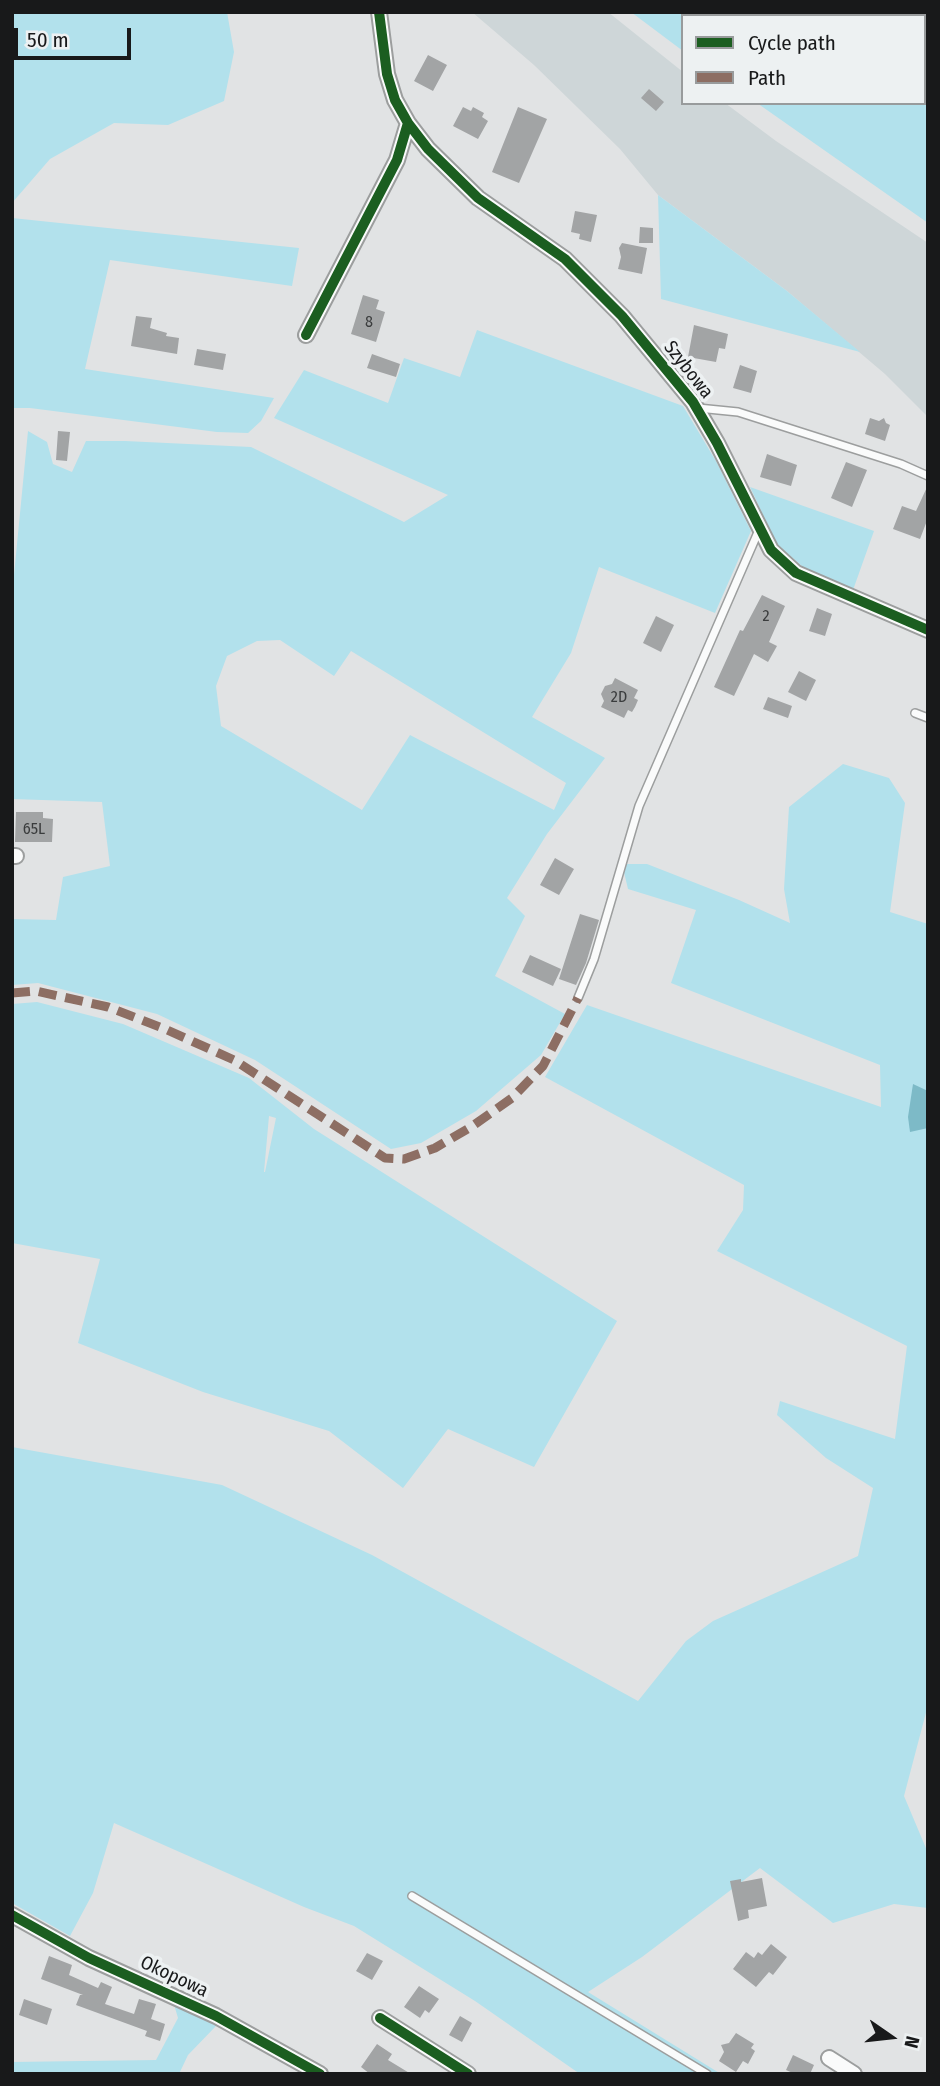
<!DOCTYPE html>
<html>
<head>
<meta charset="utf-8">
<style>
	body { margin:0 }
	#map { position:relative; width:940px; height:2086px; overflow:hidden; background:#e1e3e4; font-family:"Fira Sans Condensed",sans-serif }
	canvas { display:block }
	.frame { position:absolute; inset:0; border:14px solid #18191a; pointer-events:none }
	.legend { position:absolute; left:681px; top:14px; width:245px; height:91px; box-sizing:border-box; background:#edf1f2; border:2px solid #989b9c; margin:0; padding:9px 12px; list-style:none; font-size:21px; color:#18191a }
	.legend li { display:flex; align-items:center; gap:14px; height:35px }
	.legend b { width:35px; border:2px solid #989b9c }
	.north { position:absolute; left:856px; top:2002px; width:70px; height:70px; -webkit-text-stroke:5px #edf1f2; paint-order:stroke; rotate:104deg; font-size:19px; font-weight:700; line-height:28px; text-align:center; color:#18191a }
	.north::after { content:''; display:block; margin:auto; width:24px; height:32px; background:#18191a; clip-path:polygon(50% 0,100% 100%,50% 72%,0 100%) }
	.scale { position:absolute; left:14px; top:28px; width:117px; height:32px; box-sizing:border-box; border:4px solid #18191a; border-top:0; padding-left:9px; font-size:21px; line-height:24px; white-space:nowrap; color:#18191a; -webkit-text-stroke:5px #edf1f2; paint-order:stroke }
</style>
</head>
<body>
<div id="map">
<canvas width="940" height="2086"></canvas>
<div class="frame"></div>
<ul class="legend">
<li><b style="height:9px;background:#1b5e20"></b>Cycle path</li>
<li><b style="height:9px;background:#8d6e63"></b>Path</li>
</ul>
<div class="north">N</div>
<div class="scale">50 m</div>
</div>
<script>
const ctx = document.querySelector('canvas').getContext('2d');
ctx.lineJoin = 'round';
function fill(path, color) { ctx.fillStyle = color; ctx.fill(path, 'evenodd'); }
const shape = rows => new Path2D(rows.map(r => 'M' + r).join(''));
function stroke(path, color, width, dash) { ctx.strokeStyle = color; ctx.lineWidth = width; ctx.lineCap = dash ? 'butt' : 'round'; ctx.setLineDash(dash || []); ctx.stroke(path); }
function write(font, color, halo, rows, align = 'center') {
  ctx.font = font + ' "Fira Sans Condensed",sans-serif'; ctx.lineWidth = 7; ctx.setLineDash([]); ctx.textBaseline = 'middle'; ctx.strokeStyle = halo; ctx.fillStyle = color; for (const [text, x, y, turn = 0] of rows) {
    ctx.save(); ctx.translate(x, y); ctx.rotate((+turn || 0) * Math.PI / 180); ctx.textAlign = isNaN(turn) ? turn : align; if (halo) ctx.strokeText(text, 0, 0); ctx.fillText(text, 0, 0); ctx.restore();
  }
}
fill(shape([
	[472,12,608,12,683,72,683,103,725,103,776,141,928,243,928,417,885,374,787,291,658,195,620,149,534,65]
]), '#ced6d8');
fill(shape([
	[12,12,227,12,234,52,224,101,168,125,114,123,50,159,12,203],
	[631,12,850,12,857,16,683,16,683,51],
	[928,48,928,223,757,103,924,103,924,50],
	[658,195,787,291,860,352,661,299],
	[12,218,299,248,292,286,110,260,85,369,274,398,261,421,248,433,217,432,30,408,12,408],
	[477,330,683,406,716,461,751,531,715,613,599,567,571,653,532,717,605,758,547,834,507,898,525,916,495,976,565,1014,541,1055,476,1111,421,1143,391,1149,255,1060,157,1014,38,983,12,985,12,919,56,920,63,877,110,866,102,802,12,799,12,575,14,575,28,431,47,442,53,464,72,472,86,441,125,441,251,447,404,522,448,495,274,418,304,370,388,403,404,358,460,377],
	[280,640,334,676,351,651,566,783,554,810,410,735,362,810,221,726,216,686,227,656,257,641],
	[750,487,874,531,853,590,804,568,776,543],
	[843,764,889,778,905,803,890,912,928,924,928,1705,904,1796,928,1853,928,1908,894,1904,833,1923,760,1868,642,1957,588,1992,721,2074,580,2074,475,2001,354,1926,304,1907,114,1823,93,1893,70,1936,12,1903,12,1447,222,1485,372,1555,638,1701,686,1641,713,1621,858,1556,873,1488,826,1458,777,1415,780,1401,895,1439,907,1346,717,1251,743,1210,744,1185,545,1077,587,1005,881,1107,880,1065,671,983,696,910,628,889,622,864,647,864,739,900,790,923,784,889,789,807],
	[37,1002,123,1024,249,1078,314,1129,617,1321,534,1467,448,1429,403,1488,329,1431,203,1392,78,1343,100,1259,12,1243,12,1004],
	[269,1116,276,1118,265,1172,264,1172],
	[173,2001,216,2026,188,2055,179,2074,12,2074,12,2062,156,2060,178,2018]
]), '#b2e1ec');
fill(shape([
	[913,1084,928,1091,928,1128,910,1132,908,1117]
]), '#7dbac7');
fill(shape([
	[428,55,447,65,433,91,414,81],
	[649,89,664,102,656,111,641,98],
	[463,107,471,111,473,107,484,113,482,117,488,121,478,139,453,126],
	[518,107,547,119,519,183,492,172],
	[575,211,597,215,591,242,579,239,580,234,571,232],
	[640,227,653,228,653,243,639,243],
	[622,243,647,248,642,274,618,269,621,257,619,248],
	[363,295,379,300,376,309,385,312,376,342,351,334],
	[136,316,152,318,150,328,167,333,166,336,179,338,177,354,131,346],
	[694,325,728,334,725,349,719,348,716,362,688,357],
	[197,349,226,354,223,370,194,365],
	[372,354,400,364,396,377,367,368],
	[740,365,757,371,751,393,733,388],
	[870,418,879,421,884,418,886,423,890,425,885,441,865,434],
	[58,431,70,432,67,461,56,460],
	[767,454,797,465,791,486,760,477],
	[846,462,867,470,852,507,831,498],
	[928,485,928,518,920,539,893,529,902,506,916,511],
	[762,595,785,606,769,642,777,646,768,662,754,654,734,696,714,687,740,630,743,631],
	[817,608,832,614,825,636,809,631],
	[656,616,674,625,661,652,643,643],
	[799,671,816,680,806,701,788,692],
	[615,678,638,690,634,698,638,700,635,707,632,712,628,710,624,718,601,707,604,701,601,694,605,686,612,684],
	[768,697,792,706,788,718,763,709],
	[16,812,43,812,43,818,53,819,52,842,15,842],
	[555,858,574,869,559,895,540,885],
	[580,914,599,920,586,963,576,985,559,979],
	[530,955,561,969,553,986,522,972],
	[762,1878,767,1906,748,1910,749,1918,738,1921,730,1881,741,1879,741,1882],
	[771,1944,787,1957,773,1975,769,1972,756,1987,733,1969,746,1952,754,1958,758,1952,762,1955],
	[367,1953,383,1961,372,1980,356,1971],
	[49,1956,72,1965,69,1975,98,1988,101,1982,112,1987,105,2004,134,2014,139,1999,156,2004,151,2019,165,2024,160,2041,145,2036,147,2031,76,2005,80,1995,83,1995,41,1979],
	[419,1986,439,1999,429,2013,425,2010,420,2018,404,2007],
	[24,1999,52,2009,47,2025,19,2015],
	[460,2016,472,2023,462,2042,449,2035],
	[736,2033,754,2044,751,2048,755,2051,748,2064,743,2061,736,2072,719,2061,724,2052,721,2045,729,2043],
	[377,2044,392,2054,388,2060,411,2074,370,2074,361,2067],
	[793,2055,814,2065,810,2074,795,2074,786,2070]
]), '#a2a4a5');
const service = shape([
	[698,408,738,412,901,464,928,476],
	[915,713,928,718],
	[578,998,594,959,639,806,759,530],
	[412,1896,707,2074]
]);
const minor = shape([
	[379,12,387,74,395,100,408,123,428,149,478,198,565,259,622,316,693,402,717,443,771,550,796,573,928,630],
	[306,335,397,160,408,123],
	[12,856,16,856],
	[12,1915,89,1958,216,2016,320,2074],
	[380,2018,468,2074],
	[829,2058,854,2074]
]);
stroke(service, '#9c9e9e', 10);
stroke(minor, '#9c9e9e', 18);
stroke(service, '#fafbfb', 7);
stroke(minor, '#fafbfb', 14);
stroke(shape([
	[12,993,36,991,108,1007,165,1029,234,1060,385,1158,404,1159,435,1148,471,1127,512,1098,543,1066,578,998]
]), '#8d6e63', 9, [18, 9]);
stroke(shape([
	[379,12,387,74,395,100,408,123,428,149,478,198,565,259,622,316,693,402,717,443,771,550,796,573,928,630],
	[306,335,397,160,408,123],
	[12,1915,89,1958,216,2016,320,2074],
	[380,2018,468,2074]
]), '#1b5e20', 10);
write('16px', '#3a3c3d', null, [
	["8",369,323],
	["2",766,617],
	["2D",619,698],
	["65L",34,830]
]);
write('19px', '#18191a', '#edf1f2', [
	["Szybowa",688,370,52],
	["Okopowa",174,1977,25]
]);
</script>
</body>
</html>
